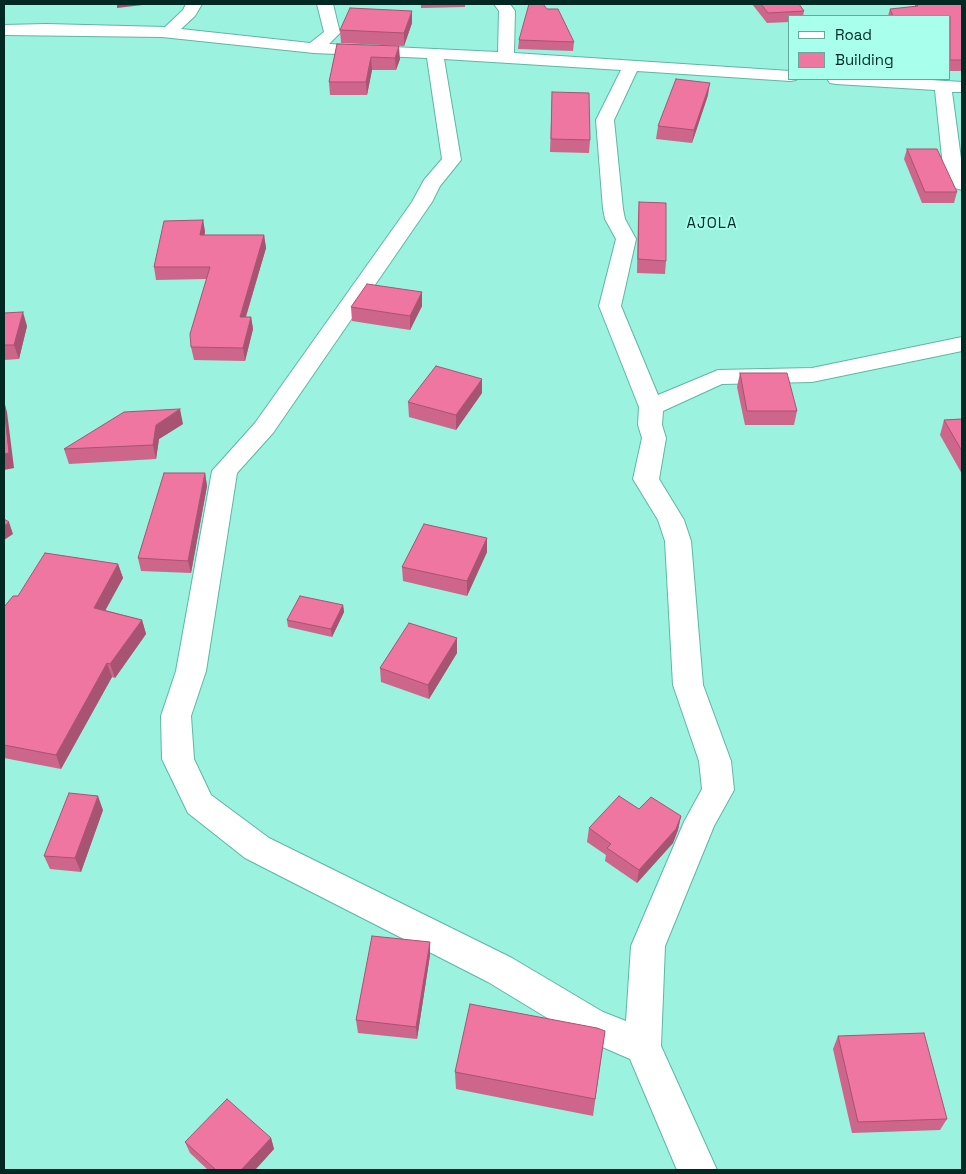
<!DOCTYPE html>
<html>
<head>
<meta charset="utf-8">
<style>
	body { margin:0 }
	#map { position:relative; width:966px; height:1174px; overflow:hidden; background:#9af2df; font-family:"Space Grotesk",sans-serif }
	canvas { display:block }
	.frame { position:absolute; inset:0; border:5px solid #012822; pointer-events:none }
	.legend { position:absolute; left:788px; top:15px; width:162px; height:65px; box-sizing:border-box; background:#a7ffec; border:1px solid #65a99b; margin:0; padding:6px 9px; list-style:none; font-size:15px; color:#012822 }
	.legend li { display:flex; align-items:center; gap:10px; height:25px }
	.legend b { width:25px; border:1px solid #65a99b }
</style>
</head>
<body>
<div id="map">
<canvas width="966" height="1174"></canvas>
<div class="frame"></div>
<ul class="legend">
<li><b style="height:6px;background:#fff"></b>Road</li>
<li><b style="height:14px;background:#ef76a1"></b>Building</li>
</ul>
</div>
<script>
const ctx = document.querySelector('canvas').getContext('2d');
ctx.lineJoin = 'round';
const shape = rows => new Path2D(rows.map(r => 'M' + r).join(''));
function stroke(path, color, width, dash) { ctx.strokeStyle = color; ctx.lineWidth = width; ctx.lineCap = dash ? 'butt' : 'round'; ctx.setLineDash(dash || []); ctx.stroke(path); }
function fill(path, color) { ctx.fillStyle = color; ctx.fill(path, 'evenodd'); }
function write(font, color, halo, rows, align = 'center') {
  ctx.font = font + ' "Space Grotesk",sans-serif'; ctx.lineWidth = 4; ctx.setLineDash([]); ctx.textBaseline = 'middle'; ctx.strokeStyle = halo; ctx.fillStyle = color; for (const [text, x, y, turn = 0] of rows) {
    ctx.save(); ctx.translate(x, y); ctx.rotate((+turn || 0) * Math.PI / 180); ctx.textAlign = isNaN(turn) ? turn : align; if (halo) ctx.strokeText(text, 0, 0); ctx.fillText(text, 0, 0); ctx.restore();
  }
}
const minor = shape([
	[186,4,202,4,195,16,181,29,310,43,324,32,317,4,333,4,340,33,329,44,498,52,499,11,494,4,510,4,515,11,514,53,790,71,790,79,796,80,790,81,637,71,614,120,623,209,625,219,636,239,621,306,658,395,718,370,812,368,962,337,962,351,812,382,722,384,663,411,662,425,666,438,659,479,684,520,691,541,703,685,731,761,734,790,714,826,665,946,661,1046,717,1170,677,1170,630,1059,577,1036,488,982,245,858,188,813,162,759,161,716,176,671,212,471,255,423,412,202,424,180,442,159,427,58,314,53,162,37,4,35,4,25,46,24,165,27,183,10,186,4],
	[444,59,621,70,596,120,603,209,605,219,616,239,599,306,639,407,638,425,642,438,633,479,658,520,665,541,673,685,699,761,702,789,684,822,631,946,626,1021,603,1012,512,958,269,838,211,795,194,759,191,716,206,671,237,473,273,433,432,202,440,186,461,160,444,59],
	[827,79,914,79,962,82,962,92,952,92,962,166,962,190,955,188,944,176,935,90,836,84,830,83,827,79]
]);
stroke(minor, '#5fb6a4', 2);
fill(minor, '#fff');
fill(shape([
	[421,4,465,4,465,7,421,8],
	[752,4,799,4,804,11,803,16,790,16,790,22,767,23],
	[914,4,962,4,962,71,950,71,950,16,888,16,890,9,915,7,915,5],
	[547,9,574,42,573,51,518,49,519,40],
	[412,23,404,46,341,43,340,30],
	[337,44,400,59,396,70,372,70,367,95,330,95,329,82],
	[552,92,590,140,589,153,550,152],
	[708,95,692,143,656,139,658,126],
	[907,149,957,192,954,203,922,203,904,159],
	[639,202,666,261,665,274,637,273,638,216],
	[203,220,205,232,204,235,264,235,266,248,246,317,251,317,253,329,245,361,194,360,191,347,207,279,156,280,154,267],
	[422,292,422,306,410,330,352,321,351,307],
	[4,313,27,326,19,359,4,360],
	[740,373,797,411,794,425,745,425,737,387],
	[482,393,456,430,409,417,408,402],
	[962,419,962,474,940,435,944,420],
	[183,424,159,439,156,459,69,464,64,449],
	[205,473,207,486,191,573,141,571,138,558],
	[487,538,487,552,467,596,403,581,402,567],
	[118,564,123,578,105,610,142,620,146,634,115,678,112,677,61,769,4,758,4,607],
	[343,605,344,612,332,637,288,627,287,620],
	[457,653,429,699,381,682,380,668],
	[639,809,681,816,678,830,673,843,637,883,605,861,606,855,587,842,589,828],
	[103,810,81,872,50,869,44,856],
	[430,942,430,955,417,1039,358,1033,356,1020],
	[605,1031,593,1116,456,1089,455,1072],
	[838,1036,947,1119,940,1130,852,1133,833,1049],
	[271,1138,274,1149,255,1170,208,1170,190,1153,185,1142]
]), '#ce658a');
fill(shape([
	[117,4,151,4,117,8],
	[412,11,412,23,404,46,404,33],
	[399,46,400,59,396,70,395,58],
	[371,57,372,70,367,95,366,82],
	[710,83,708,95,692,143,694,130],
	[203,220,205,232,202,247,200,235],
	[264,235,266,248,242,329,240,317],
	[422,292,422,306,410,330,410,316],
	[23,312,27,326,19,359,14,345],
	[251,317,253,329,245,361,243,348],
	[482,379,482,393,456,430,456,415],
	[4,401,7,412,14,468,4,470],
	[180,409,183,424,159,439,156,459,153,445,156,425],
	[205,473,207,486,191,573,188,561],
	[9,522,13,534,4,540,4,526],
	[487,538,487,552,467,596,467,581],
	[118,564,123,578,99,622,94,608],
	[343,605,344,612,332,637,331,629],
	[142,620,146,634,115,678,110,664],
	[457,638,457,653,429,699,428,685],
	[107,663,112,677,61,769,56,755],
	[98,796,103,810,81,872,75,858],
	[681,816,678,830,673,843,637,883,639,870],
	[430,942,430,955,417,1039,416,1027],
	[271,1138,274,1149,255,1170,241,1170]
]), '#a75371');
const building = shape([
	[529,4,543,4,547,9,558,9,574,42,519,40,529,4],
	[761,4,799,4,804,11,768,13,761,4],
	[916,4,962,4,962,60,950,60,950,16,893,16,890,9,918,6,916,4],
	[350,8,412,11,404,33,340,30,350,8],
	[337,44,399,46,395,58,371,57,366,82,329,82,337,44],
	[676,79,710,83,694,130,658,126,676,79],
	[552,92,589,93,590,140,551,139,552,92],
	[907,149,937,149,957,192,925,192,907,149],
	[639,202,666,203,666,261,638,259,639,202],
	[203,220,200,235,264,235,240,317,251,317,243,348,191,347,190,334,210,267,154,267,164,221,203,220],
	[367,284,422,292,410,316,351,307,367,284],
	[23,312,14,345,4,345,4,313,23,312],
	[436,366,482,379,456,415,408,402,436,366],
	[740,373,787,373,797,411,747,411,740,373],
	[4,406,9,453,4,454,4,406],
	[180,409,156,425,153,445,64,449,124,412,180,409],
	[962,419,962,451,944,420,962,419],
	[164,473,205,473,188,561,138,558,164,473],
	[4,519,9,522,4,526,4,519],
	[424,524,487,538,467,581,402,567,424,524],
	[45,553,118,564,94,608,142,620,110,664,107,663,56,755,4,745,4,607,13,596,18,596,45,553],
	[300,596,343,605,331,629,287,620,300,596],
	[409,623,457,638,428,685,380,668,409,623],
	[69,793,98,796,75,858,44,856,69,793],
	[619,796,639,809,651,797,681,816,676,829,639,870,607,848,611,844,589,828,619,796],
	[372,936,430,942,416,1027,356,1020,372,936],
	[470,1004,597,1028,605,1031,595,1099,455,1072,470,1004],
	[924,1033,947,1119,858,1122,838,1036,924,1033],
	[227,1099,271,1138,241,1170,216,1170,185,1142,227,1099]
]);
fill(building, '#ef76a1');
stroke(building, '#a75371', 1);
ctx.letterSpacing = '1px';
write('15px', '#012822', '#a7ffec', [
	["AJOLA",712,224]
]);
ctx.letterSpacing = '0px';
</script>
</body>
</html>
